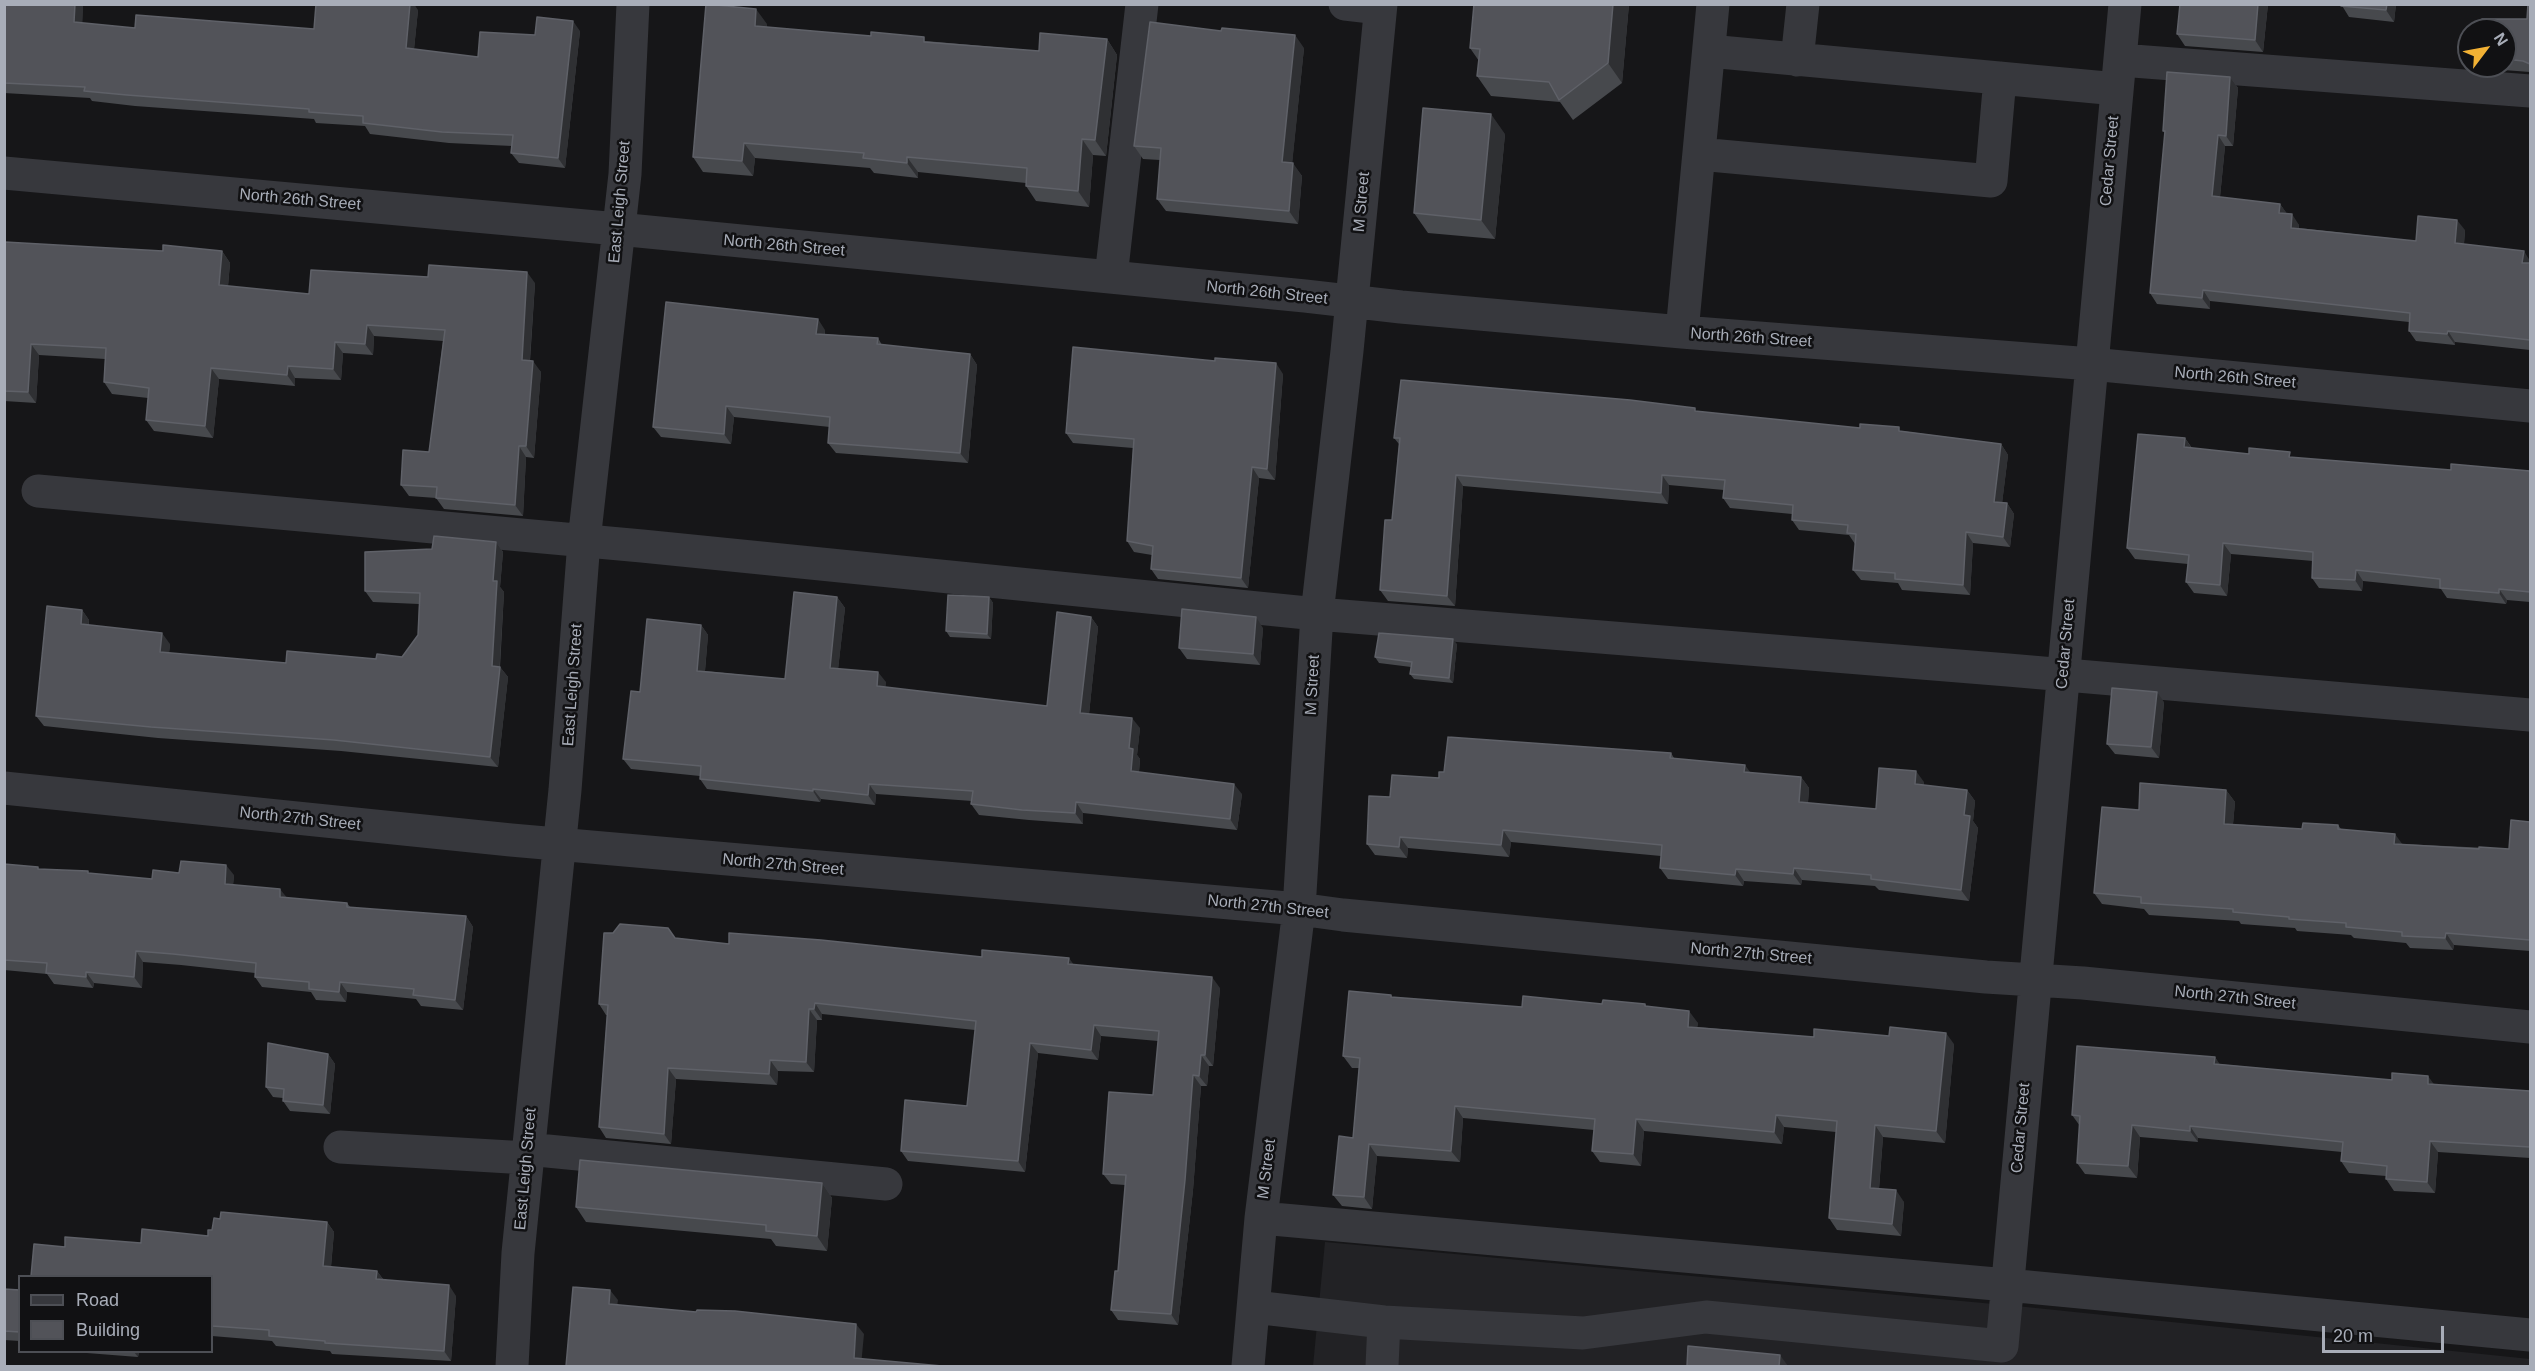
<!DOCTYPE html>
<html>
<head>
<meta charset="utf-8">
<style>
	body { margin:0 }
	#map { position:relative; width:2535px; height:1371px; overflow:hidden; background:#161618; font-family:Arial,sans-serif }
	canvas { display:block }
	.frame { position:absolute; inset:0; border:6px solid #a8adb8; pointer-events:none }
	.legend { position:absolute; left:18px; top:1275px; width:195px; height:78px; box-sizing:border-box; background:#111113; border:2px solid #4d4f55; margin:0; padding:8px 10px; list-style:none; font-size:18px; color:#a8adb8 }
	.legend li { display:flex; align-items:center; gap:12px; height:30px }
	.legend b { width:30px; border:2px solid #4d4f55 }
	.north { position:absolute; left:2457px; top:18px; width:60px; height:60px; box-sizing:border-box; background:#111113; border:2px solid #4d4f55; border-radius:50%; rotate:58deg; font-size:16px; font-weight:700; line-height:24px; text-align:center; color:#a8adb8 }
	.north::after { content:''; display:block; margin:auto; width:21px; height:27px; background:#f2b134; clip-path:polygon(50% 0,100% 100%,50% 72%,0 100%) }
	.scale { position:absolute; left:2322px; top:1326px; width:122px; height:27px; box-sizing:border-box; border:3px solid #a8adb8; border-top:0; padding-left:8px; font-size:18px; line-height:21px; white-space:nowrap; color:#a8adb8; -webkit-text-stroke:4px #111113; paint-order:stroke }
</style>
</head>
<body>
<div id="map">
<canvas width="2535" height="1371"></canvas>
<div class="frame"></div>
<ul class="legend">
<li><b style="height:8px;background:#37383d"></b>Road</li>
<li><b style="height:16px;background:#525359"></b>Building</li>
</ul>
<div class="north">N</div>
<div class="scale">20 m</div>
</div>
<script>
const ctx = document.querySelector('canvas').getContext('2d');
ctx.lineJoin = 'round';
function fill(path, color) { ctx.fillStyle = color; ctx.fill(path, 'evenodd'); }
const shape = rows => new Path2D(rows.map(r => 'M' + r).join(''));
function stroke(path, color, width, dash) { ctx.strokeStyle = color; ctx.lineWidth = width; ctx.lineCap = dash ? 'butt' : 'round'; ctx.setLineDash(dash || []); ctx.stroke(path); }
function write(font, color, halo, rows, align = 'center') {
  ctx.font = font + ' Arial,sans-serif'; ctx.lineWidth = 5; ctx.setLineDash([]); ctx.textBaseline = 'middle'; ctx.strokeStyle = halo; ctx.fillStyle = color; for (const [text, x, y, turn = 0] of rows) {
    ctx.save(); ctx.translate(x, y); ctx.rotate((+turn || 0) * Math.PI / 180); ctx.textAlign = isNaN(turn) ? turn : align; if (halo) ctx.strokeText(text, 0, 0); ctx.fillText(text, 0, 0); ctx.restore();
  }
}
fill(shape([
	[1325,1242,2026,1307,2530,1359,2530,1366,1313,1366]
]), '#222225');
stroke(shape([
	[1345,4,1380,8],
	[1709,51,2117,89],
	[1797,60,1803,4],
	[2120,60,2530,91],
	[1699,154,1991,181,2000,78],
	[4,173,618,229,1305,296,1401,307,1682,332,2091,364,2530,406],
	[1111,277,1142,4],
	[1682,332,1713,4],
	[38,491,642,546,1317,614,2008,670,2530,715],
	[4,788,511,840,1299,909,1343,915,1986,977,2083,983,2530,1027],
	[340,1147,527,1158],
	[527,1149,886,1184],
	[1261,1218,2007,1285,2530,1335],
	[1254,1307,1384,1322,1583,1333,1706,1317,2002,1346,2125,4],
	[512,1366,518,1253,565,790,584,541,625,174,633,4],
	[1248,1366,1261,1218,1299,909,1317,614,1347,351,1381,4],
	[1382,1366,1384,1322]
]), '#37383d', 33);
fill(shape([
	[4,4,83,4,82,23,135,28,314,29,418,10,414,49,478,57,535,35,580,31,565,168,519,163,511,153,512,146,449,143,370,134,365,126,316,123,314,119,135,106,92,101,90,98,4,93],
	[1629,4,1622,83,1573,120,1560,102,1491,96,1477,76,1479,61,1470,48],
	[2268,4,2263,52,2185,46,2177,34],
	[2341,4,2396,4,2394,22,2349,17],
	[2530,4,2530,72,2490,69,2488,66,2505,66,2505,30,2527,19],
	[767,24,767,27,1039,51,1107,39,1117,55,1106,156,1093,155,1089,207,1036,201,1026,186,1026,183,918,172,918,178,874,173,870,168,755,158,753,176,703,172,693,157],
	[1304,48,1292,163,1302,176,1298,224,1166,211,1157,199,1160,160,1143,159,1134,146],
	[2230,77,2238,88,2233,146,2225,146,2220,197,2280,204,2287,214,2299,225,2299,228,2416,241,2465,230,2464,244,2530,261,2530,350,2455,342,2455,345,2416,341,2409,331,2409,322,2210,301,2210,309,2157,304,2150,293,2165,133,2163,131],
	[1505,134,1495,239,1428,233,1414,213],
	[163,251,222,251,230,263,228,286,309,294,535,283,530,361,541,372,534,458,526,457,523,516,444,509,436,498,409,496,401,485,429,452,443,341,374,336,373,355,343,353,341,380,295,378,295,386,219,379,213,438,154,431,146,420,148,398,112,394,104,382,105,359,39,355,36,403,4,401,4,252],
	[825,330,825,334,878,338,882,345,970,354,977,365,968,463,836,453,828,443,830,427,734,417,731,444,661,437,653,427],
	[1283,374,1275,480,1259,478,1248,588,1158,579,1151,569,1152,555,1134,552,1127,541,1133,448,1073,443,1066,433],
	[1698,412,1860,428,1902,431,2001,444,2008,455,2002,503,2007,503,2014,514,2010,547,1973,543,1970,595,1902,590,1898,583,1861,580,1853,570,1855,544,1849,535,1799,530,1792,520,1792,514,1730,508,1723,498,1724,490,1669,485,1668,504,1463,486,1455,606,1388,601,1380,590,1392,520,1399,444,1394,438],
	[2185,438,2192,448,2249,454,2451,470,2530,471,2530,602,2507,600,2506,604,2447,598,2441,589,2363,581,2362,591,2319,588,2312,578,2313,561,2231,554,2227,596,2194,593,2186,582,2188,564,2135,559,2127,548],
	[496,542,503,552,500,587,504,592,500,667,508,677,498,767,341,751,158,738,44,726,36,716,82,610,89,620,89,625,170,644,169,653,286,663,402,657,418,635,419,604,373,602,365,591,432,549],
	[837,597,845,608,838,669,886,682,885,687,1047,706,1091,617,1098,627,1089,714,1140,728,1137,755,1140,759,1139,772,1242,794,1237,830,1083,813,1083,824,1029,820,979,815,971,804,972,801,876,794,875,805,821,799,820,802,707,789,700,779,700,776,631,769,623,759,640,692,701,625,708,635,705,671,785,679],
	[989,597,993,603,991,639,950,637,946,631],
	[1263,628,1260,665,1187,659,1179,648],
	[1457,644,1453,683,1414,679,1410,674,1411,667,1379,663,1375,657],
	[2164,702,2159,758,2115,754,2107,744],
	[1671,753,1674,758,1750,773,1801,777,1809,788,1808,803,1876,809,1924,782,1924,785,1967,790,1975,801,1973,821,1978,828,1969,901,1879,890,1875,886,1802,880,1801,885,1744,881,1743,886,1668,879,1660,868,1661,856,1511,842,1509,857,1408,848,1407,858,1375,855,1367,844,1390,797,1439,778,1444,772],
	[2226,790,2235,802,2233,824,2302,829,2338,825,2341,829,2403,844,2509,849,2530,822,2530,951,2454,945,2453,950,2410,948,2406,943,2354,938,2351,935,2297,931,2295,928,2241,924,2239,921,2149,915,2144,909,2102,904,2094,893,2139,810],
	[4,864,40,869,152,879,179,873,234,875,233,885,286,898,347,903,351,908,466,916,473,927,463,1010,421,1006,416,999,347,992,346,1002,316,1000,311,992,262,987,255,977,255,973,181,965,143,962,142,988,94,983,93,988,54,984,47,974,4,970],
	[676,938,729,944,982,957,1074,965,1220,988,1213,1066,1209,1066,1207,1086,1201,1086,1193,1190,1178,1325,1118,1320,1111,1310,1118,1271,1125,1185,1111,1184,1103,1174,1153,1095,1158,1041,1101,1036,1098,1060,1038,1053,1025,1172,908,1161,901,1151,967,1106,975,1030,822,1014,822,1020,817,1020,814,1072,778,1071,777,1085,676,1079,671,1144,606,1138,599,1127,607,1015,606,1015,599,1004],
	[1391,995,1392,997,1522,1007,1645,1004,1647,1007,1698,1023,1697,1027,1814,1037,1954,1044,1945,1143,1883,1137,1879,1189,1904,1202,1901,1236,1837,1230,1829,1218,1836,1132,1784,1127,1782,1144,1644,1131,1641,1166,1600,1162,1592,1151,1594,1130,1463,1118,1460,1162,1377,1156,1372,1209,1342,1206,1333,1195,1353,1138,1359,1068,1352,1068,1343,1056],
	[328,1054,335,1064,330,1114,290,1111,283,1101,283,1098,273,1097,266,1087],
	[2215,1057,2219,1064,2434,1085,2530,1091,2530,1158,2438,1152,2435,1193,2394,1191,2386,1179,2386,1176,2349,1173,2341,1161,2342,1152,2198,1138,2198,1142,2140,1137,2137,1178,2085,1174,2077,1163,2080,1126,2072,1115],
	[822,1183,832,1198,827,1251,776,1246,771,1239,586,1222,576,1207],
	[327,1222,334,1232,331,1267,377,1271,383,1279,456,1296,451,1361,332,1354,330,1351,276,1346,272,1341,212,1336,212,1276,65,1247,141,1243],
	[4,1289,20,1290,20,1341,4,1340],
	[74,1352,139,1352,138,1357]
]), '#47494d');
fill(shape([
	[75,4,83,4,82,33,74,22],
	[410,4,414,4,418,10,413,59,406,48],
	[1613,4,1629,4,1622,83,1608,63],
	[2258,4,2268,4,2263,52,2255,40],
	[2387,4,2396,4,2394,22,2386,10],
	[756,9,767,24,766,42,755,26],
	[573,21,580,31,565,168,558,158],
	[1295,35,1304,48,1291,175,1282,162],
	[1107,39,1117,55,1106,156,1095,140],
	[2230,77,2238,88,2233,146,2226,136],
	[1491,114,1505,134,1495,239,1481,220],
	[2218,135,2225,146,2219,207,2212,196],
	[1082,139,1093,155,1089,207,1078,191],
	[744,143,755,158,753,176,742,161],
	[907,157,918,172,918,178,907,163],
	[1293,163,1302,176,1298,224,1289,211],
	[2280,204,2288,215,2279,213],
	[2292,214,2299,225,2298,238,2291,228],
	[2457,220,2465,230,2463,254,2455,243],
	[222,251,230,263,227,297,219,285],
	[2524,251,2530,261,2530,273,2522,263],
	[527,272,535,283,529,371,522,360],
	[2203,290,2210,301,2210,309,2202,298],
	[818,319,825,330,824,344,816,334],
	[367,325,374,336,373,355,365,344],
	[2448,331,2455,342,2455,345,2447,334],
	[335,342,343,353,341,380,333,369],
	[31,344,39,355,36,403,28,392],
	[970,354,977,365,968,463,960,453],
	[533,361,541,372,534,458,526,446],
	[1276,363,1283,374,1275,480,1267,469],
	[288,366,295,378,295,386,287,375],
	[211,368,219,379,213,438,205,426],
	[726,406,734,417,731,444,724,434],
	[2185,438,2192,449,2184,447],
	[2001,444,2008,455,2001,512,1994,502],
	[519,446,526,457,523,516,515,505],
	[1252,467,1259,478,1248,588,1241,578],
	[1456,475,1463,486,1455,606,1447,596],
	[1662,475,1669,485,1668,504,1661,493],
	[2007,503,2014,514,2010,547,2003,537],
	[1966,532,1973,543,1970,595,1963,585],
	[496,542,503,552,500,587,504,592,499,677,492,666,493,581],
	[2223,543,2231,554,2227,596,2220,585],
	[2356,570,2363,581,2362,591,2355,580],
	[2499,589,2507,600,2506,604,2499,593],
	[837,597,845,608,837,679,830,668],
	[989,597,993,603,991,639,987,634],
	[82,610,89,620,88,635,81,624],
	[1091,617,1098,627,1088,724,1080,713],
	[1256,617,1263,628,1260,665,1253,654],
	[701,625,708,635,704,681,697,671],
	[162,633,170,644,168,663,160,652],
	[1453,639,1457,644,1453,683,1449,678],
	[500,667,508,677,498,767,490,757],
	[878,672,886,682,885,696,877,686],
	[2157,692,2164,702,2159,758,2151,747],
	[1132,718,1140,728,1137,755,1140,759,1138,781,1131,771,1129,748],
	[1745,765,1753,776,1744,772],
	[1916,771,1924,782,1923,795,1915,784],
	[1801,777,1809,788,1807,813,1799,802],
	[869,784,876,794,875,805,868,795],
	[1234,784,1242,794,1237,830,1230,819],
	[813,789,821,799,820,802,813,791],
	[1967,790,1975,801,1973,821,1978,828,1969,901,1961,890,1964,815],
	[2226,790,2235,802,2232,835,2224,824],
	[1076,802,1083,813,1083,824,1075,813],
	[1503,830,1511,842,1509,857,1501,845],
	[2395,834,2403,845,2394,844],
	[1400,837,1408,848,1407,858,1399,847],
	[226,865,234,875,232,895,225,884],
	[1794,868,1802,880,1801,885,1793,874],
	[1736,869,1744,881,1743,886,1735,875],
	[280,889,288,899,280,897],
	[466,916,473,927,463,1010,455,1000],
	[2446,933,2454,945,2453,950,2445,938],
	[136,951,143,962,142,988,134,977],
	[1069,958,1077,969,1068,964],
	[86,972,94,983,93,988,86,977],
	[1212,977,1220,988,1213,1066,1205,1055],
	[340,982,347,992,346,1002,339,992],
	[815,1003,822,1014,822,1020,814,1009],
	[809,1009,817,1020,814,1072,806,1062],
	[1689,1011,1698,1023,1696,1038,1688,1027],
	[1094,1025,1101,1036,1098,1060,1091,1050],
	[1946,1033,1954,1044,1945,1143,1936,1131],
	[1030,1043,1038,1053,1025,1172,1018,1161],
	[328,1054,335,1064,330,1114,323,1105],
	[1201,1055,1209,1066,1207,1086,1199,1076],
	[2215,1057,2223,1069,2214,1064],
	[770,1060,778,1071,777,1085,769,1074],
	[668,1068,676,1079,671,1144,664,1134],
	[1193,1075,1201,1086,1193,1190,1178,1325,1171,1314],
	[2428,1076,2436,1087,2428,1084],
	[1455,1106,1463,1118,1460,1162,1451,1151],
	[1776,1115,1784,1127,1782,1144,1774,1132],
	[1636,1119,1644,1131,1641,1166,1633,1154],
	[1875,1125,1883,1137,1878,1200,1870,1188],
	[2132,1125,2140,1137,2137,1178,2128,1166],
	[2190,1126,2198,1138,2198,1142,2190,1131],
	[2430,1141,2438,1152,2435,1193,2427,1182],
	[1369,1144,1377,1156,1372,1209,1364,1197],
	[822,1183,832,1198,827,1251,817,1236],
	[1896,1190,1904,1202,1901,1236,1892,1224],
	[327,1222,334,1232,330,1276,323,1266],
	[377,1271,384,1281,376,1279],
	[449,1285,456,1296,451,1361,444,1351],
	[610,1290,618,1300,616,1314,609,1304],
	[856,1324,864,1334,861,1366,854,1358],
	[134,1352,139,1352,138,1357],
	[1780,1355,1788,1366,1779,1366]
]), '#2f3033');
const building = shape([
	[4,4,75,4,74,22,135,28,136,15,314,29,316,4,410,4,406,48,478,57,480,32,535,35,537,17,573,21,558,158,511,153,513,135,442,132,363,123,363,116,309,112,309,109,127,95,84,91,85,87,4,83,4,4],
	[706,4,756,9,755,26,871,36,871,32,924,37,924,42,1039,51,1040,33,1107,39,1095,140,1082,139,1078,191,1026,186,1027,168,907,157,907,163,863,158,864,153,744,143,742,161,693,157,706,4],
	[1474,4,1613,4,1608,63,1559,100,1549,82,1477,76,1480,49,1470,48,1474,4],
	[2180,4,2258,4,2255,40,2177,34,2180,4],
	[2341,4,2387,4,2386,10,2341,6,2341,4],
	[2528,4,2530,4,2530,64,2523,61,2505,59,2505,30,2482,30,2482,19,2527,19,2528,4],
	[1150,22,1221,31,1222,28,1295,35,1282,162,1293,163,1289,211,1157,199,1161,148,1134,146,1150,22],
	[2167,72,2230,77,2226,136,2218,135,2212,196,2280,204,2279,213,2292,214,2291,228,2416,241,2418,216,2457,220,2455,243,2524,251,2522,263,2530,263,2530,340,2448,331,2447,334,2409,331,2410,313,2203,290,2202,298,2150,293,2165,131,2163,131,2167,72],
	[1423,108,1491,114,1481,220,1414,213,1423,108],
	[5,242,163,251,163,245,222,251,219,285,309,294,311,270,428,277,429,265,527,272,522,360,533,361,526,446,519,446,515,505,436,498,437,487,401,485,403,450,429,452,445,330,367,325,365,344,335,342,333,369,288,366,287,375,211,368,205,426,146,420,149,388,104,382,106,348,31,344,28,392,4,391,5,242],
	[666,302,818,319,816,334,878,338,877,344,970,354,960,453,828,443,830,417,726,406,724,434,653,427,666,302],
	[1073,347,1215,361,1215,358,1276,363,1267,469,1252,467,1241,578,1151,569,1153,546,1127,541,1134,439,1066,433,1073,347],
	[1401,380,1630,400,1695,408,1695,411,1860,428,1860,424,1899,427,1899,431,2001,444,1994,502,2007,503,2003,537,1966,532,1963,585,1895,579,1895,573,1853,570,1856,534,1847,533,1848,525,1792,520,1793,505,1723,498,1725,480,1662,475,1661,493,1456,475,1447,596,1380,590,1385,520,1392,520,1400,438,1394,438,1401,380],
	[2138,434,2185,438,2184,447,2249,454,2249,448,2290,452,2289,457,2451,470,2451,464,2530,471,2530,592,2499,589,2499,593,2440,588,2440,579,2356,570,2355,580,2312,578,2313,552,2223,543,2220,585,2186,582,2189,555,2127,548,2138,434],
	[434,536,496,542,493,581,497,581,492,666,500,667,490,757,334,740,151,727,36,716,47,606,82,610,81,624,162,633,160,652,286,663,287,651,376,659,377,654,402,657,418,635,420,593,365,591,365,552,432,549,434,536],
	[794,592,837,597,830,668,878,672,877,686,1047,706,1057,612,1091,617,1080,713,1132,718,1129,748,1133,749,1131,771,1234,784,1230,819,1076,802,1075,813,1022,810,971,804,973,791,869,784,868,795,813,789,813,791,700,779,701,766,623,759,631,691,640,692,647,619,701,625,697,671,785,679,794,592],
	[948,595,989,597,987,634,946,631,948,595],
	[1182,609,1256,617,1253,654,1179,648,1182,609],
	[1379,633,1453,639,1449,678,1410,674,1412,662,1375,657,1379,633],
	[2112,688,2157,692,2151,747,2107,744,2112,688],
	[1448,737,1671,753,1670,758,1745,765,1744,772,1801,777,1799,802,1876,809,1879,768,1916,771,1915,784,1967,790,1964,815,1970,816,1961,890,1871,879,1871,875,1794,868,1793,874,1736,869,1735,875,1660,868,1662,845,1503,830,1501,845,1400,837,1399,847,1367,844,1369,796,1390,797,1392,775,1439,778,1439,772,1444,772,1448,737],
	[2140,783,2226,790,2224,824,2302,829,2303,823,2338,825,2338,829,2395,834,2394,844,2479,849,2479,847,2509,849,2511,820,2530,822,2530,940,2446,933,2445,938,2402,936,2402,932,2346,927,2346,923,2289,919,2289,917,2233,912,2233,909,2141,903,2141,897,2094,893,2102,807,2139,810,2140,783],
	[181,861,226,865,225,884,280,889,280,897,347,903,347,907,466,916,455,1000,413,995,414,989,340,982,339,992,309,989,309,982,255,977,256,963,173,954,136,951,134,977,86,972,86,977,46,973,47,963,4,960,4,864,38,867,38,869,88,871,88,873,152,879,153,870,179,873,181,861],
	[620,924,668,928,675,938,729,944,729,933,821,940,982,957,982,950,1069,958,1068,964,1212,977,1205,1055,1201,1055,1199,1076,1193,1075,1185,1180,1171,1314,1111,1310,1115,1271,1118,1271,1126,1175,1103,1174,1109,1092,1153,1095,1159,1031,1094,1025,1091,1050,1030,1043,1018,1161,901,1151,905,1100,967,1106,976,1021,815,1003,814,1009,809,1009,806,1062,770,1060,769,1074,668,1068,664,1134,599,1127,608,1005,599,1004,604,933,613,933,620,924],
	[1349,991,1391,995,1391,997,1522,1007,1523,996,1602,1004,1603,1000,1645,1004,1645,1006,1689,1011,1688,1027,1814,1037,1814,1029,1889,1036,1890,1027,1946,1033,1936,1131,1875,1125,1870,1188,1896,1190,1892,1224,1829,1218,1837,1121,1776,1115,1774,1132,1636,1119,1633,1154,1592,1151,1595,1119,1455,1106,1451,1151,1369,1144,1364,1197,1333,1195,1339,1136,1353,1138,1360,1058,1343,1056,1349,991],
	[268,1043,328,1054,323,1105,283,1101,284,1089,266,1087,268,1043],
	[2077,1046,2215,1057,2214,1064,2392,1080,2392,1073,2428,1076,2428,1084,2530,1091,2530,1147,2430,1141,2427,1182,2386,1179,2387,1166,2341,1161,2343,1142,2190,1126,2190,1131,2132,1125,2128,1166,2077,1163,2080,1116,2072,1115,2077,1046],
	[580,1160,822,1183,817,1236,766,1231,766,1225,576,1207,580,1160],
	[221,1212,327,1222,323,1266,377,1271,376,1279,449,1285,444,1351,325,1343,325,1341,269,1336,269,1330,212,1326,212,1276,31,1276,34,1244,65,1247,65,1237,141,1243,142,1229,208,1236,208,1230,212,1230,214,1218,220,1219,221,1212],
	[573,1287,610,1290,609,1304,696,1312,697,1310,735,1311,856,1324,854,1358,942,1366,566,1366,573,1287],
	[4,1289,20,1290,20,1332,4,1331,4,1289],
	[1688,1346,1780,1355,1779,1366,1687,1366,1688,1346]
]);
fill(building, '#525359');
stroke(building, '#5f6168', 1.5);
write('16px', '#a8adb8', '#111113', [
	["Cedar Street",2110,161,-85],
	["North 26th Street",300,200,5],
	["East Leigh Street",620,202,-85],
	["M Street",1362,202,-85],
	["North 26th Street",784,246,5],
	["North 26th Street",1267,293,6],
	["North 26th Street",1751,338,4],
	["North 26th Street",2235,378,5],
	["Cedar Street",2066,644,-85],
	["East Leigh Street",573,685,-86],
	["M Street",1313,685,-87],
	["North 27th Street",300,819,6],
	["North 27th Street",783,865,5],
	["North 27th Street",1268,907,6],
	["North 27th Street",1751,954,5],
	["North 27th Street",2235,998,6],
	["Cedar Street",2021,1128,-85],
	["East Leigh Street",526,1169,-85],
	["M Street",1267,1169,-83]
]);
</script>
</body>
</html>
